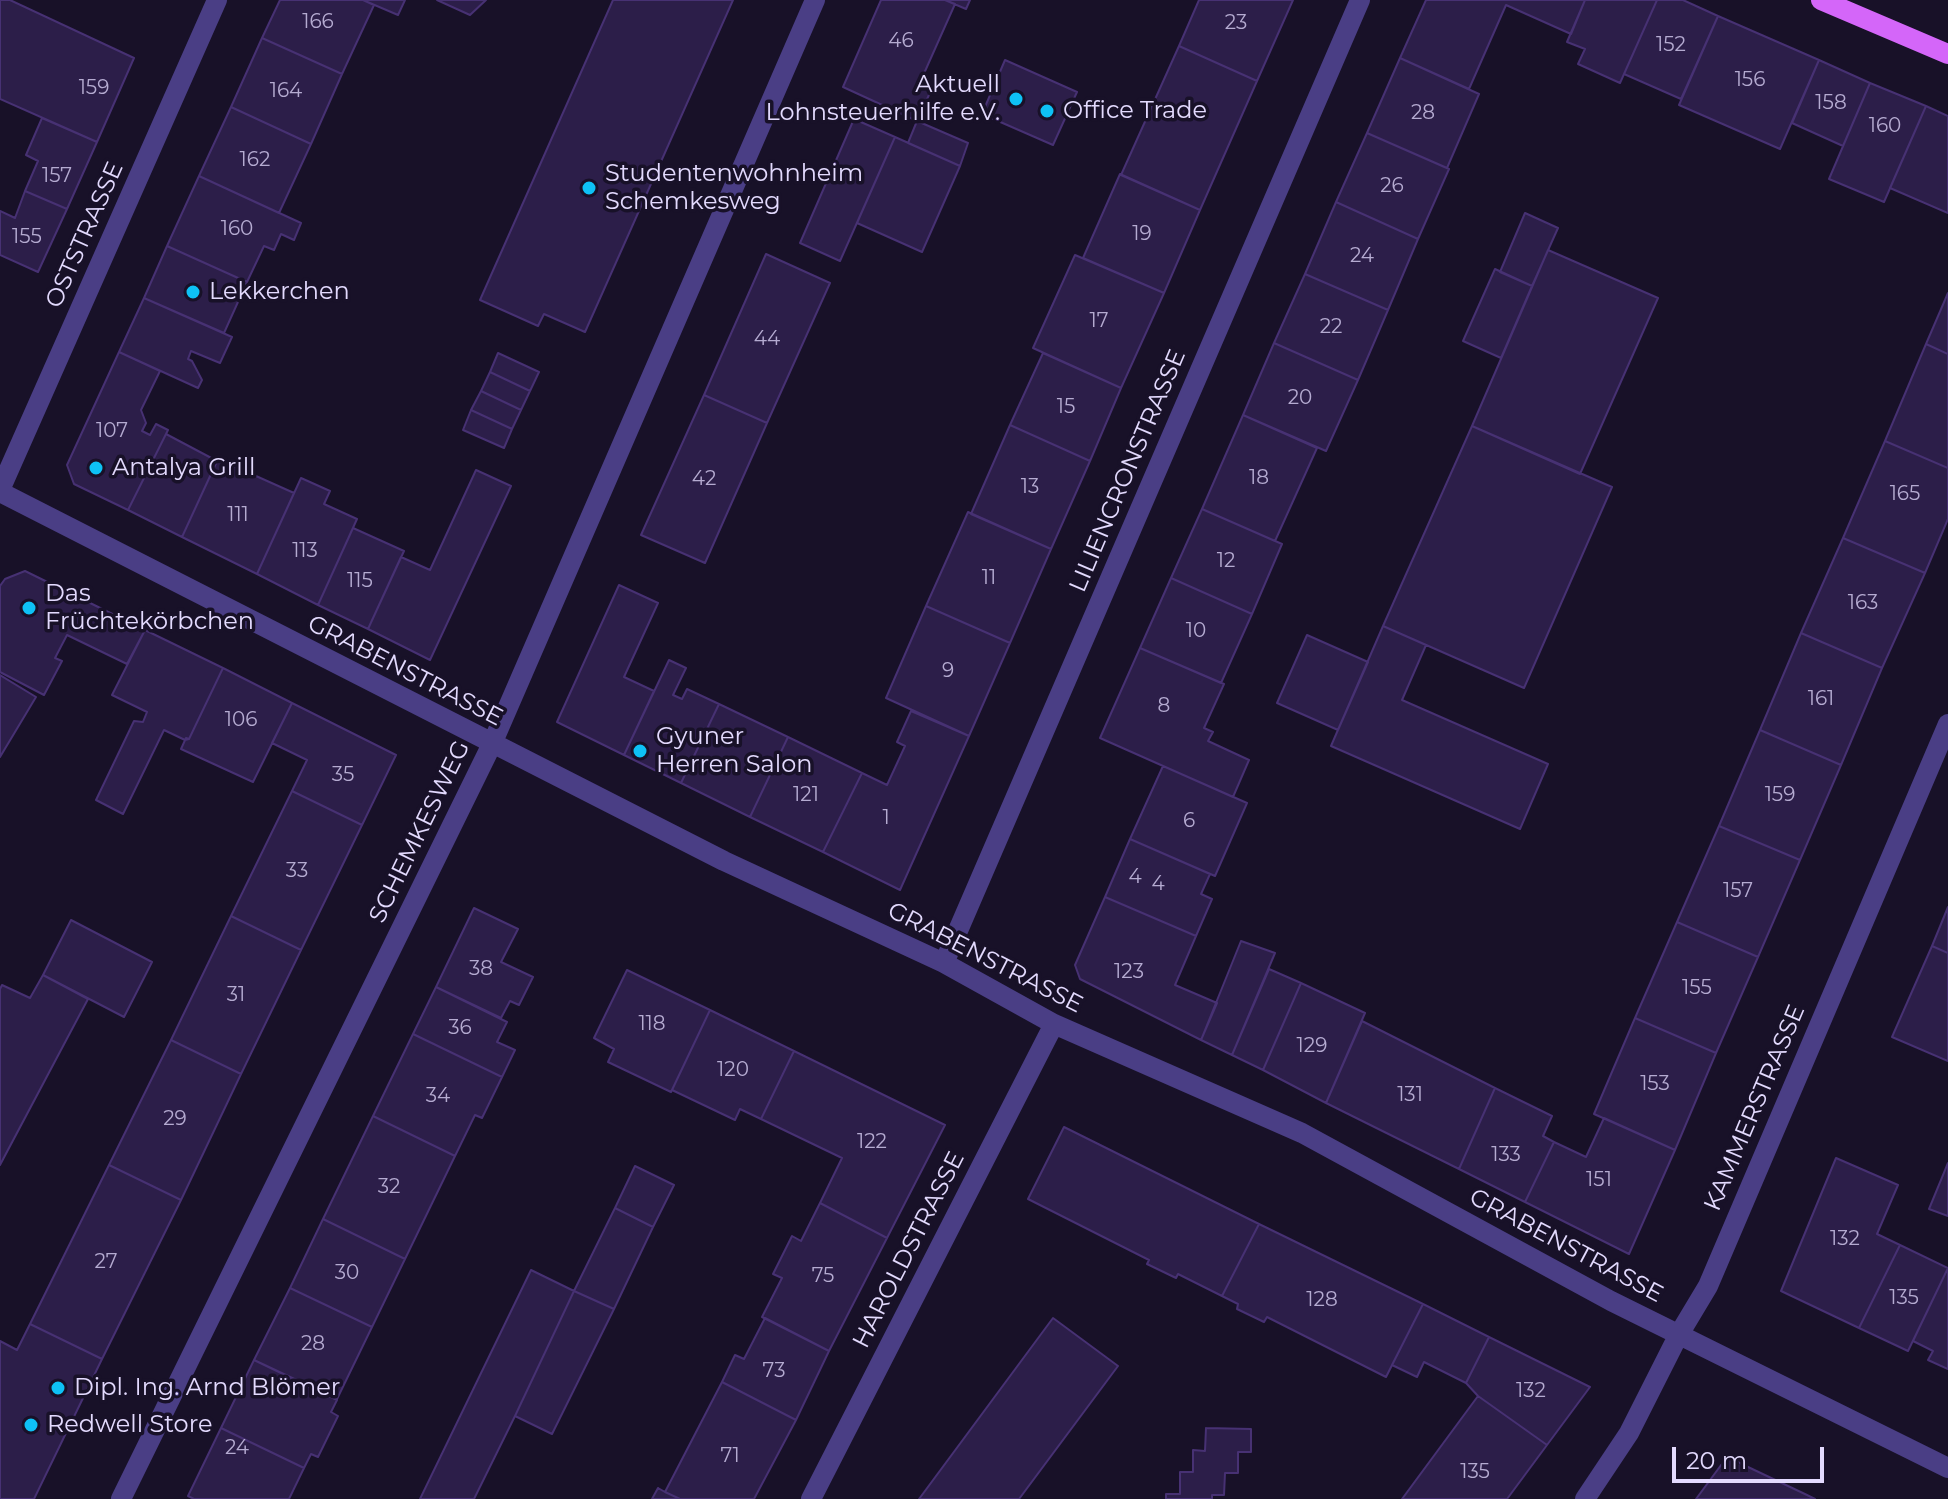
<!DOCTYPE html>
<html>
<head>
<meta charset="utf-8">
<style>
	body { margin:0 }
	#map { position:relative; width:1948px; height:1499px; overflow:hidden; background:#181128; font-family:Montserrat,sans-serif }
	canvas { display:block }
	.scale { position:absolute; left:1672px; top:1447px; width:152px; height:36px; box-sizing:border-box; border:4px solid #e3dafe; border-top:0; padding-left:10px; font-size:24px; line-height:28px; white-space:nowrap; color:#e3dafe; -webkit-text-stroke:6px #181128; paint-order:stroke }
</style>
</head>
<body>
<div id="map">
<canvas width="1948" height="1499"></canvas>
<div class="scale">20 m</div>
</div>
<script>
const ctx = document.querySelector('canvas').getContext('2d');
ctx.lineJoin = 'round';
function fill(path, color) { ctx.fillStyle = color; ctx.fill(path, 'evenodd'); }
const shape = rows => new Path2D(rows.map(r => 'M' + r).join(''));
function stroke(path, color, width, dash) { ctx.strokeStyle = color; ctx.lineWidth = width; ctx.lineCap = dash ? 'butt' : 'round'; ctx.setLineDash(dash || []); ctx.stroke(path); }
function write(font, color, halo, rows, align = 'center') {
  ctx.font = font + ' Montserrat,sans-serif'; ctx.lineWidth = 7; ctx.setLineDash([]); ctx.textBaseline = 'middle'; ctx.strokeStyle = halo; ctx.fillStyle = color; for (const [text, x, y, turn = 0] of rows) {
    ctx.save(); ctx.translate(x, y); ctx.rotate((+turn || 0) * Math.PI / 180); ctx.textAlign = isNaN(turn) ? turn : align; if (halo) ctx.strokeText(text, 0, 0); ctx.fillText(text, 0, 0); ctx.restore();
  }
}
const building = shape([
	[0,0,10,0,134,58,97,142,0,99,0,0],
	[280,0,363,0,374,5,342,74,262,38,280,0],
	[363,0,405,0,398,15,363,0],
	[437,0,486,0,470,15,437,0],
	[613,0,733,0,585,332,544,314,538,326,480,300,613,0],
	[881,0,945,0,955,4,922,78,934,84,917,121,843,87,881,0],
	[945,0,970,0,966,9,945,0],
	[1199,0,1293,0,1257,81,1179,46,1199,0],
	[1426,0,1585,0,1571,34,1506,5,1469,89,1400,58,1426,0],
	[1585,0,1657,0,1620,83,1578,64,1585,49,1567,42,1585,0],
	[1657,0,1683,0,1718,16,1681,99,1624,74,1657,0],
	[1718,16,1819,60,1780,149,1679,105,1718,16],
	[262,38,342,74,311,144,231,107,262,38],
	[1179,46,1257,81,1200,210,1121,175,1179,46],
	[1400,58,1479,94,1447,168,1367,133,1400,58],
	[1005,60,1077,92,1053,145,982,114,1005,60],
	[1819,60,1870,83,1843,146,1792,123,1819,60],
	[1870,83,1926,106,1884,202,1829,179,1870,83],
	[1926,106,1948,116,1948,213,1890,188,1926,106],
	[231,107,311,144,279,213,199,176,231,107],
	[42,118,97,142,67,209,25,191,38,161,26,155,42,118],
	[854,119,895,137,840,261,800,243,854,119],
	[917,121,968,143,960,166,908,143,917,121],
	[1367,133,1449,169,1418,239,1336,202,1367,133],
	[895,137,960,166,922,252,857,223,895,137],
	[1120,174,1200,210,1164,293,1083,258,1120,174],
	[199,176,301,223,294,240,281,234,274,250,264,246,247,282,167,246,199,176],
	[25,191,67,209,38,272,0,255,0,211,15,218,25,191],
	[1336,202,1418,239,1388,310,1305,274,1336,202],
	[1525,213,1558,228,1532,286,1500,272,1525,213],
	[167,246,247,282,224,333,144,298,167,246],
	[1548,250,1658,298,1580,474,1472,426,1548,250],
	[766,254,830,283,767,423,704,395,766,254],
	[1075,255,1164,293,1121,388,1033,348,1075,255],
	[1495,269,1532,286,1501,358,1463,341,1495,269],
	[1305,274,1388,310,1358,380,1274,343,1305,274],
	[1948,293,1948,354,1926,344,1948,293],
	[144,298,232,337,220,363,191,351,188,359,192,361,202,380,198,388,119,352,144,298],
	[1274,343,1358,380,1326,451,1243,415,1274,343],
	[1926,344,1948,354,1948,468,1885,441,1926,344],
	[119,352,160,371,141,410,146,423,142,431,150,435,156,424,168,430,128,510,74,484,67,465,119,352],
	[498,353,539,372,530,391,490,372,498,353],
	[1043,353,1121,388,1090,461,1010,425,1043,353],
	[490,372,530,391,521,410,481,391,490,372],
	[481,391,521,410,512,429,471,410,481,391],
	[704,395,767,423,705,563,641,535,704,395],
	[471,410,512,429,504,448,463,430,471,410],
	[1243,415,1317,448,1275,541,1202,509,1243,415],
	[1010,425,1090,461,1051,549,971,514,1010,425],
	[1472,426,1612,487,1524,688,1383,626,1472,426],
	[166,434,217,461,182,537,128,510,166,434],
	[1885,441,1948,468,1948,519,1925,573,1843,538,1885,441],
	[218,459,294,493,257,574,182,537,218,459],
	[476,470,511,486,430,660,368,629,401,557,430,570,476,470],
	[301,478,330,491,324,504,357,519,318,605,257,574,301,478],
	[1202,509,1282,544,1252,614,1171,578,1202,509],
	[968,512,1051,549,1010,643,926,606,968,512],
	[353,528,404,551,368,629,318,605,353,528],
	[1843,538,1925,573,1882,668,1801,633,1843,538],
	[25,571,145,630,127,664,67,635,55,658,62,661,44,695,0,672,0,586,5,579,25,571],
	[1171,578,1252,614,1221,683,1140,648,1171,578],
	[619,585,658,603,624,677,654,691,624,755,557,722,619,585],
	[926,606,1010,643,969,736,886,698,926,606],
	[1383,626,1426,645,1402,700,1548,764,1520,829,1331,746,1383,626],
	[145,630,223,668,189,739,185,740,164,730,123,814,96,800,134,721,143,722,147,712,112,695,145,630],
	[1801,633,1882,668,1841,765,1760,730,1801,633],
	[1307,635,1368,662,1338,730,1277,703,1307,635],
	[1140,648,1224,684,1204,728,1213,732,1208,741,1249,760,1233,797,1100,738,1140,648],
	[669,660,686,668,673,695,682,699,687,689,719,704,681,783,624,755,669,660],
	[223,668,292,703,253,782,181,749,186,738,189,739,223,668],
	[0,675,36,697,0,757,0,675],
	[292,703,396,755,362,825,292,791,307,760,272,743,292,703],
	[719,704,788,737,750,817,681,783,719,704],
	[911,711,969,736,900,890,823,852,862,773,887,785,905,746,897,742,911,711],
	[1760,730,1841,765,1800,860,1719,826,1760,730],
	[788,737,862,773,823,852,750,817,788,737],
	[1163,766,1247,803,1215,876,1130,839,1163,766],
	[292,791,362,825,301,950,231,916,292,791],
	[1719,826,1800,860,1758,957,1677,922,1719,826],
	[1130,839,1210,874,1201,894,1212,899,1196,936,1105,897,1130,839],
	[1105,897,1196,936,1175,985,1217,1003,1201,1040,1080,979,1075,965,1105,897],
	[1948,907,1948,953,1932,946,1948,907],
	[474,908,518,929,501,962,533,977,519,1005,510,1001,501,1018,436,987,474,908],
	[231,916,301,950,241,1074,171,1040,231,916],
	[71,920,152,962,124,1017,43,975,71,920],
	[1677,922,1758,957,1716,1053,1635,1018,1677,922],
	[1241,941,1275,953,1232,1055,1201,1040,1241,941],
	[1932,946,1948,953,1948,1061,1892,1037,1932,946],
	[1269,969,1301,983,1263,1070,1232,1055,1269,969],
	[627,970,710,1010,671,1092,608,1062,614,1049,594,1038,627,970],
	[43,975,88,999,0,1165,0,989,2,985,30,998,43,975],
	[1301,983,1365,1013,1326,1103,1263,1070,1301,983],
	[436,987,507,1022,497,1042,515,1050,502,1077,413,1034,436,987],
	[710,1010,794,1051,761,1119,740,1109,735,1120,672,1090,710,1010],
	[1635,1018,1716,1053,1675,1150,1594,1114,1635,1018],
	[1362,1021,1495,1088,1459,1169,1326,1103,1362,1021],
	[413,1034,502,1077,482,1118,475,1115,455,1156,373,1116,413,1034],
	[171,1040,241,1074,181,1200,109,1165,171,1040],
	[794,1051,945,1125,887,1238,820,1203,842,1158,761,1119,794,1051],
	[1495,1088,1552,1116,1543,1136,1554,1142,1525,1202,1459,1169,1495,1088],
	[373,1116,455,1156,405,1259,323,1219,373,1116],
	[1604,1118,1675,1150,1629,1254,1525,1202,1554,1142,1586,1157,1604,1118],
	[1064,1127,1259,1224,1222,1296,1178,1274,1176,1278,1147,1264,1149,1260,1028,1199,1064,1127],
	[1836,1158,1898,1185,1877,1234,1900,1245,1859,1328,1781,1291,1836,1158],
	[1948,1163,1948,1216,1929,1209,1948,1163],
	[109,1165,181,1200,102,1359,30,1324,109,1165],
	[635,1166,674,1185,653,1227,615,1208,635,1166],
	[820,1203,887,1238,829,1351,762,1317,782,1278,773,1274,792,1236,801,1241,820,1203],
	[615,1208,653,1227,614,1309,574,1291,615,1208],
	[323,1219,405,1259,372,1327,290,1288,323,1219],
	[1259,1224,1423,1304,1386,1377,1267,1317,1264,1322,1237,1309,1238,1304,1222,1296,1259,1224],
	[1900,1245,1948,1268,1908,1351,1859,1328,1900,1245],
	[1948,1268,1948,1369,1928,1360,1933,1351,1913,1341,1948,1268],
	[531,1270,574,1291,515,1416,474,1499,420,1499,531,1270],
	[290,1288,372,1327,337,1399,254,1360,290,1288],
	[574,1291,614,1309,552,1434,515,1416,574,1291],
	[1423,1304,1489,1337,1466,1383,1424,1362,1417,1377,1392,1365,1423,1304],
	[765,1318,829,1351,796,1420,722,1382,735,1355,744,1359,765,1318],
	[1053,1318,1118,1366,1019,1499,919,1499,1053,1318],
	[30,1324,102,1359,34,1499,0,1499,0,1341,17,1350,30,1324],
	[1489,1337,1590,1387,1547,1445,1478,1396,1466,1383,1489,1337],
	[254,1360,337,1400,331,1412,338,1416,318,1457,311,1454,304,1468,221,1428,254,1360],
	[722,1382,796,1420,754,1499,680,1499,665,1492,722,1382],
	[1478,1396,1547,1445,1507,1499,1402,1499,1478,1396],
	[221,1428,304,1468,289,1499,194,1499,188,1496,221,1428],
	[1206,1428,1251,1429,1251,1452,1238,1452,1238,1473,1225,1473,1224,1495,1212,1495,1212,1499,1166,1499,1166,1494,1180,1494,1180,1472,1193,1472,1193,1450,1205,1451,1206,1428],
	[1727,1457,1807,1495,1815,1499,1696,1499,1727,1457],
	[658,1488,665,1492,680,1499,652,1499,658,1488]
]);
fill(building, '#2c1e49');
stroke(building, '#473173', 2);
stroke(shape([
	[0,490,217,0],
	[0,492,724,861,944,963,1054,1024,1302,1133,1611,1301,1948,1468],
	[944,963,1360,0],
	[121,1499,492,744,815,0],
	[811,1499,1054,1024],
	[1585,1499,1629,1433,1678,1336,1708,1286,1948,724]
]), '#4a3e85', 20);
stroke(shape([
	[1821,0,1948,54]
]), '#d466f9', 20);
for (const [x, y, r, color] of [
	[1016,99,8,"#0ec1f5"],
	[1047,111,8,"#0ec1f5"],
	[589,188,8,"#0ec1f5"],
	[193,292,8,"#0ec1f5"],
	[96,468,8,"#0ec1f5"],
	[29,608,8,"#0ec1f5"],
	[640,751,8,"#0ec1f5"],
	[58,1388,8,"#0ec1f5"],
	[31,1425,8,"#0ec1f5"]
]) { const dot = new Path2D(); dot.arc(x, y, r, 0, 2 * Math.PI); ctx.fillStyle = color; ctx.fill(dot); stroke(dot, '#181128', 3); }
write('20px', '#b5abd1', null, [
	["166",318,22],
	["23",1236,23],
	["46",901,41],
	["152",1671,45],
	["156",1750,80],
	["159",94,88],
	["164",286,91],
	["158",1831,103],
	["28",1423,113],
	["160",1885,126],
	["162",255,160],
	["157",57,176],
	["26",1392,186],
	["160",237,229],
	["19",1142,234],
	["155",27,237],
	["24",1362,256],
	["17",1099,321],
	["22",1331,327],
	["44",767,339],
	["20",1300,398],
	["15",1066,407],
	["107",112,431],
	["18",1259,478],
	["42",704,479],
	["13",1030,487],
	["165",1905,494],
	["111",238,515],
	["113",305,551],
	["12",1226,561],
	["11",989,578],
	["115",360,581],
	["163",1863,603],
	["10",1196,631],
	["9",948,671],
	["161",1821,699],
	["8",1164,706],
	["106",241,720],
	["35",343,775],
	["121",806,795],
	["159",1780,795],
	["1",886,818],
	["6",1189,821],
	["33",297,871],
	["4",1135,877],
	["4",1158,884],
	["157",1738,891],
	["38",481,969],
	["123",1129,972],
	["155",1697,988],
	["31",236,995],
	["118",652,1024],
	["36",460,1028],
	["129",1312,1046],
	["120",733,1070],
	["153",1655,1084],
	["131",1410,1095],
	["34",438,1096],
	["29",175,1119],
	["122",872,1142],
	["133",1506,1155],
	["151",1599,1180],
	["32",389,1187],
	["132",1845,1239],
	["27",106,1262],
	["30",347,1273],
	["75",823,1276],
	["135",1904,1298],
	["128",1322,1300],
	["28",313,1344],
	["73",774,1371],
	["132",1531,1391],
	["24",237,1448],
	["71",730,1456],
	["135",1475,1472]
]);
write('24px', '#e3dafe', '#181128', [
	["Aktuell",1000,85,"right"],
	["Lohnsteuerhilfe e.V.",1000,113,"right"],
	["Office Trade",1063,111],
	["Studentenwohnheim",605,174],
	["Schemkesweg",605,202],
	["Lekkerchen",209,292],
	["Antalya Grill",112,468],
	["Das",45,594],
	["Früchtekörbchen",45,622],
	["Gyuner",656,737],
	["Herren Salon",656,765],
	["Dipl. Ing. Arnd Blömer",74,1388],
	["Redwell Store",47,1425]
], 'left');
write('24px', '#e3dafe', '#181128', [
	["OSTSTRASSE",85,235,-66],
	["LILIENCRONSTRASSE",1128,471,-67],
	["GRABENSTRASSE",405,671,27],
	["SCHEMKESWEG",420,832,-64],
	["GRABENSTRASSE",985,958,27],
	["KAMMERSTRASSE",1755,1108,-67],
	["GRABENSTRASSE",1566,1246,28],
	["HAROLDSTRASSE",909,1250,-63]
]);
</script>
</body>
</html>
